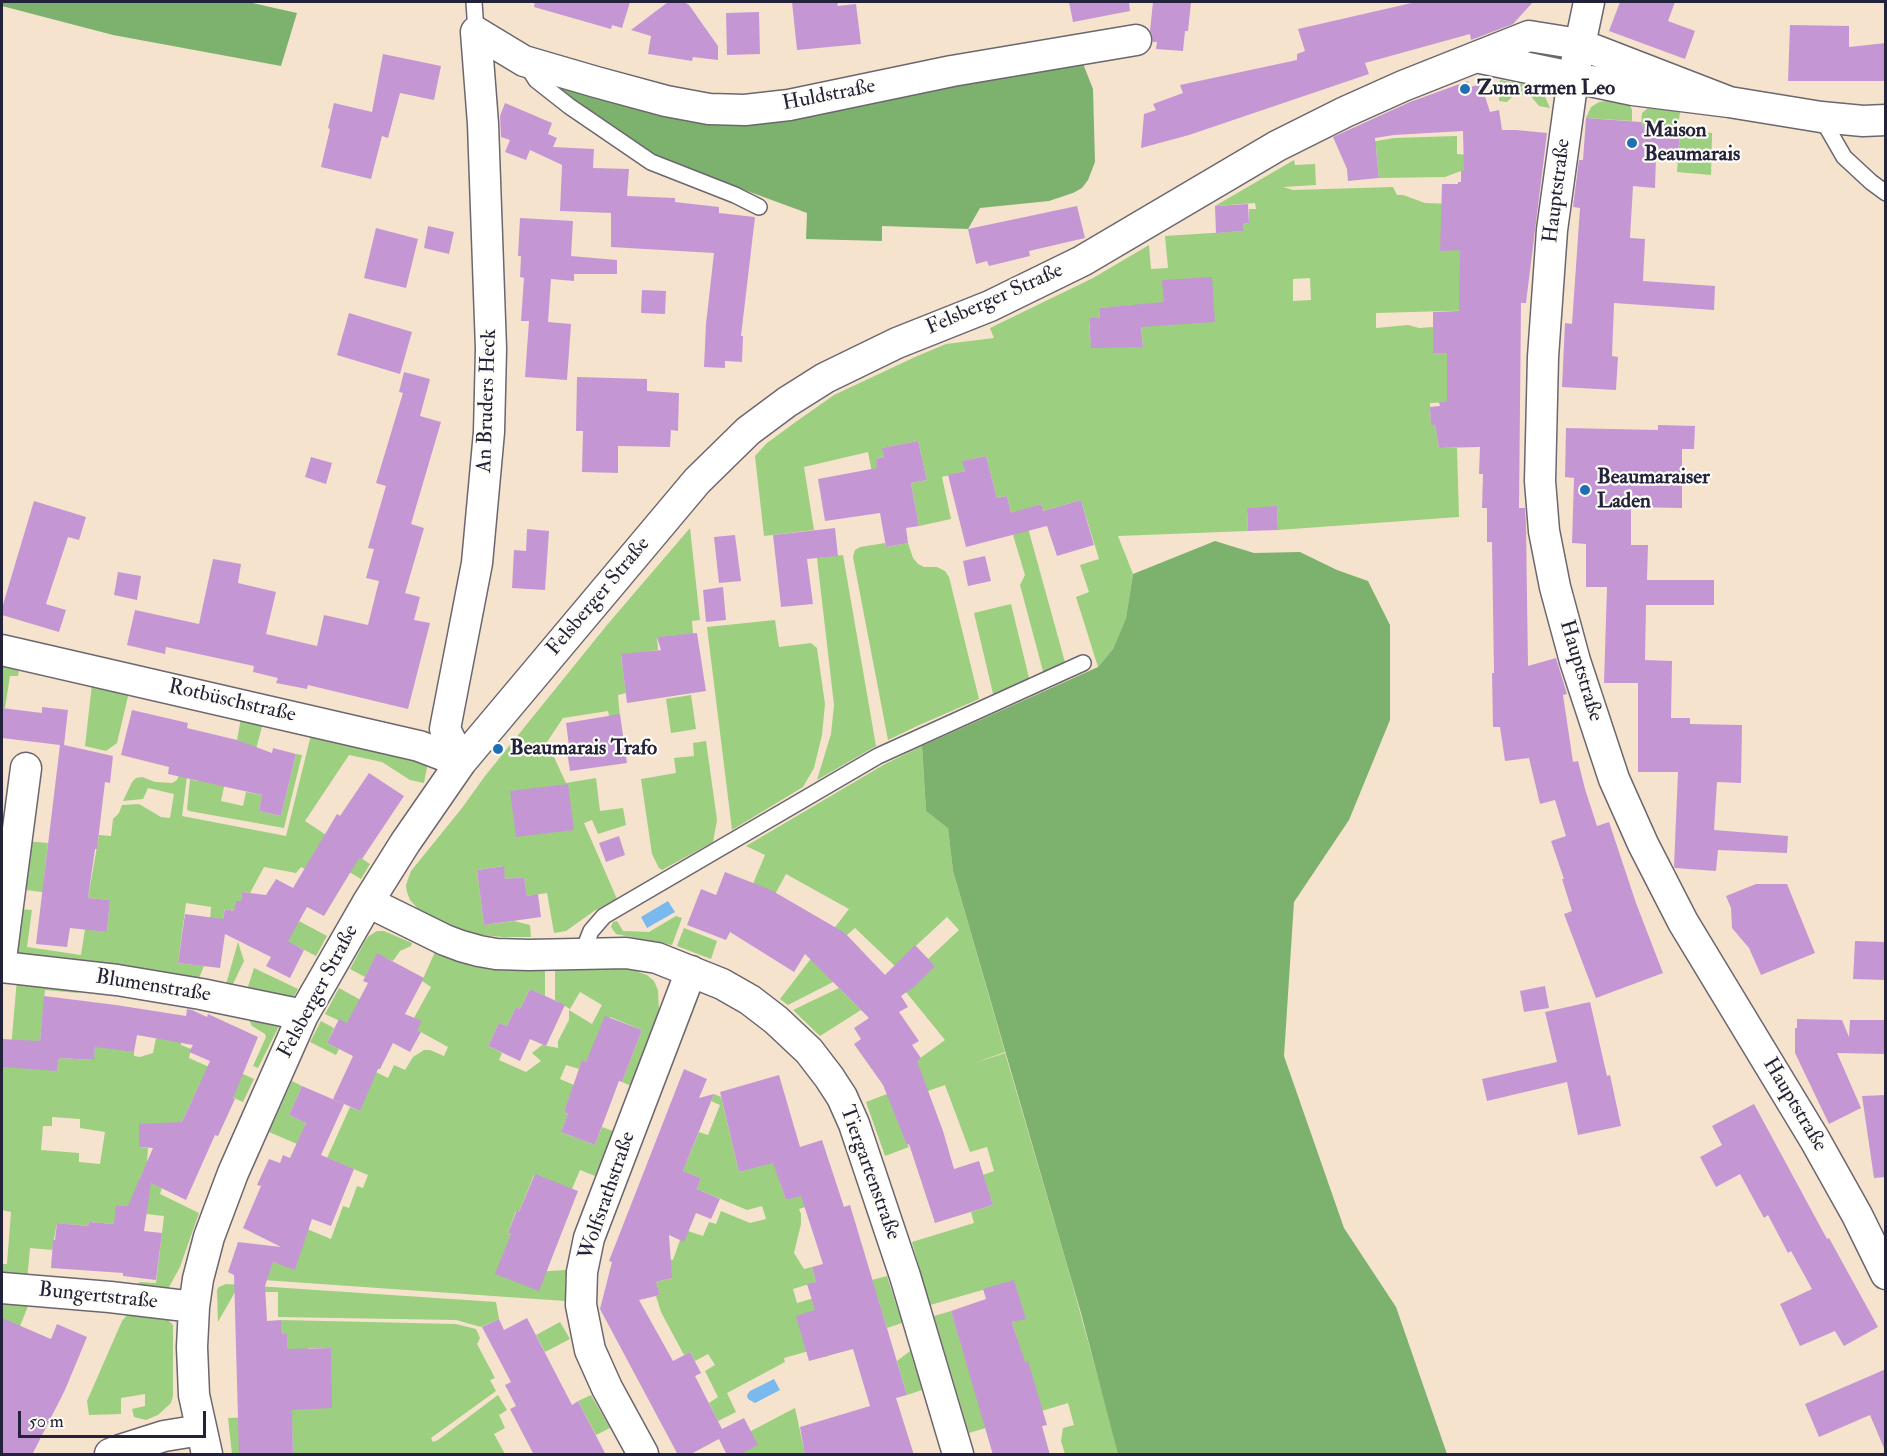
<!DOCTYPE html>
<html>
<head>
<meta charset="utf-8">
<style>
	body { margin:0 }
	#map { position:relative; width:1887px; height:1456px; overflow:hidden; background:#f6e3cd; font-family:"IM FELL Double Pica",serif }
	canvas { display:block }
	.frame { position:absolute; inset:0; border:3px solid #22223b; pointer-events:none }
	.scale { position:absolute; left:18px; top:1411px; width:188px; height:27px; box-sizing:border-box; border:3px solid #22223b; border-top:0; padding-left:8px; font-size:18px; line-height:21px; white-space:nowrap; color:#22223b; -webkit-text-stroke:4px #fdfcf7; paint-order:stroke }
</style>
</head>
<body>
<div id="map">
<canvas width="1887" height="1456"></canvas>
<div class="frame"></div>
<div class="scale">50 m</div>
</div>
<script>
const ctx = document.querySelector('canvas').getContext('2d');
ctx.lineJoin = 'round';
function fill(path, color) { ctx.fillStyle = color; ctx.fill(path, 'evenodd'); }
const shape = rows => new Path2D(rows.map(r => 'M' + r).join(''));
function stroke(path, color, width, dash) { ctx.strokeStyle = color; ctx.lineWidth = width; ctx.lineCap = dash ? 'butt' : 'round'; ctx.setLineDash(dash || []); ctx.stroke(path); }
function write(font, color, halo, rows, align = 'center') {
  ctx.font = font + ' "IM FELL Double Pica",serif'; ctx.lineWidth = 4.5; ctx.setLineDash([]); ctx.textBaseline = 'middle'; ctx.strokeStyle = halo; ctx.fillStyle = color; for (const [text, x, y, turn = 0] of rows) {
    ctx.save(); ctx.translate(x, y); ctx.rotate((+turn || 0) * Math.PI / 180); ctx.textAlign = isNaN(turn) ? turn : align; if (halo) ctx.strokeText(text, 0, 0); ctx.fillText(text, 0, 0); ctx.restore();
  }
}
fill(shape([
	[1500,80,1536,87,1543,92,1550,108,1539,106,1530,95,1514,95,1507,102,1499,101],
	[1607,101,1626,103,1630,105,1632,110,1632,121,1586,118,1591,107,1599,102],
	[1648,108,1680,111,1678,129,1641,126,1642,113],
	[1680,129,1712,133,1711,175,1677,172],
	[1457,136,1457,154,1468,155,1468,171,1461,171,1445,177,1379,178,1376,147,1371,142,1394,138],
	[1294,160,1295,165,1315,164,1316,185,1283,187,1293,190,1393,187,1397,195,1403,195,1425,203,1457,204,1440,250,1460,250,1482,310,1376,313,1376,328,1408,325,1419,328,1433,327,1433,353,1447,353,1447,378,1451,390,1451,402,1430,403,1431,425,1435,425,1439,448,1457,448,1459,517,1278,530,1277,507,1247,508,1248,531,1118,536,1133,574,1126,618,1113,649,1098,667,1076,597,1089,592,1080,565,1099,559,1081,500,1043,511,1041,504,1023,510,1066,666,1044,675,1020,585,1025,575,1013,535,1016,533,1007,496,997,498,986,456,963,461,965,471,942,477,951,519,919,526,911,483,927,480,918,441,883,448,884,457,876,459,884,503,878,504,868,452,804,467,814,530,764,536,755,456,767,443,797,421,834,395,915,357,946,344,994,338,990,328,1093,278,1149,245,1151,269,1168,268,1165,236,1243,231,1243,224,1249,223,1249,209,1256,209,1255,203,1215,206],
	[1310,278,1311,300,1293,301,1293,279],
	[1139,305,1143,347,1091,347,1089,319,1100,318,1099,308],
	[690,528,700,620,692,621,693,634,657,637,658,650,621,655,626,693,618,695,620,718,614,742,608,711,563,718,547,742,566,783,596,778,600,811,623,808,626,825,598,834,592,820,584,823,617,899,594,911,566,931,554,933,547,893,527,896,524,877,505,879,503,866,477,870,484,925,514,921,530,925,531,937,502,937,481,935,462,930,419,910,410,900,407,892,406,885,411,871,462,808,485,776,607,625],
	[885,543,886,547,908,543,913,558,918,564,924,567,937,567,945,571,949,577,979,699,917,726,888,740,853,557,855,550,860,547],
	[843,555,876,746,817,780,831,734,834,705,817,558],
	[1011,604,1030,682,994,698,974,613],
	[775,620,779,647,811,643,817,648,825,704,822,735,814,768,803,787,732,830,707,627],
	[2,661,20,665,18,676,10,676,5,708,2,708],
	[92,684,129,692,117,743,106,751,85,746],
	[691,695,696,729,671,733,666,699],
	[241,718,263,723,256,749,237,740],
	[311,735,428,762,424,783,410,780,382,762,349,755,305,821,370,864,361,879,315,852,305,869,301,867,296,873,264,867,250,893,242,892,241,901,234,911,225,909,222,923,210,921,211,907,186,903,178,963,204,966,197,983,11,957,17,909,32,910,27,947,81,955,85,929,107,932,110,900,88,898,99,835,111,836,113,819,119,813,122,805,139,804,161,817,170,818,174,794,148,788,143,799,123,801,132,782,136,778,142,777,155,782,172,783,177,780,179,775,187,776,182,816,286,836],
	[706,741,717,820,713,842,662,870,659,868,652,854,641,779,676,773,674,758,694,756,693,743],
	[922,746,926,811,948,827,953,871,1005,1052,972,1064,1005,1053,1067,1265,1119,1454,1095,1454,1094,1453,1065,1454,1061,1441,1063,1428,1074,1425,1068,1403,969,1433,934,1316,951,1311,966,1361,1017,1337,1012,1322,1025,1318,1014,1281,930,1305,912,1242,974,1223,971,1212,993,1205,983,1175,994,1171,987,1147,970,1152,945,1085,891,1104,907,1144,909,1147,885,1156,866,1102,892,1092,886,1083,945,1040,906,992,915,985,855,928,847,935,833,982,788,1005,780,999,849,909,786,874,767,909,750,891,765,855,746,846,885,764],
	[947,917,959,930,928,959,935,966,906,955],
	[296,754,302,755,284,828,189,811,187,809,190,779,197,781,201,765,229,763,221,801,243,806,246,792,262,795,259,811,281,816],
	[25,841,48,843,44,879,49,893,19,889],
	[676,916,682,918,672,945,616,934,611,927,613,922,617,921,623,931,649,932],
	[299,921,327,936,316,956,270,932,298,923],
	[684,928,717,941,711,959,677,946],
	[377,931,384,931,412,943,411,946,400,951,393,961,377,954,365,977,350,969,365,941,369,936],
	[238,942,244,961,230,990,225,988],
	[435,952,471,966,497,970,545,970,545,996,530,989,520,1009,516,1007,507,1026,499,1023,488,1046,502,1053,499,1060,526,1072,541,1061,532,1053,542,1045,558,1048,558,1041,569,1020,569,1010,592,1024,602,1005,580,992,570,1009,555,1000,555,970,624,969,636,971,647,975,654,981,658,990,659,1011,631,1086,622,1082,642,1030,610,1017,600,1041,586,1062,582,1061,579,1069,566,1065,560,1079,574,1085,564,1112,568,1114,561,1132,595,1145,602,1127,613,1131,595,1176,580,1170,572,1189,534,1175,519,1212,516,1211,508,1233,511,1234,496,1274,566,1270,565,1301,249,1279,273,1262,295,1269,307,1229,331,1239,343,1206,349,1208,357,1186,363,1188,368,1175,327,1158,350,1107,360,1111,364,1066,388,1078,394,1065,405,1070,413,1057,424,1050,430,1050,444,1056,448,1047,417,1030,414,1018,431,987,422,981],
	[254,968,298,989,290,1003,246,993],
	[17,979,79,986,78,993,45,990,40,1041,57,1071,59,1058,93,1060,96,1042,108,1048,134,1052,134,1056,140,1057,153,1053,156,1038,181,1041,181,1045,191,1049,189,1058,238,1080,241,1073,254,1079,243,1102,200,1083,174,1139,139,1136,139,1147,148,1148,147,1163,140,1178,162,1188,160,1194,199,1213,180,1267,169,1287,164,1291,136,1285,140,1282,156,1283,164,1216,146,1214,134,1207,117,1205,115,1224,89,1222,88,1226,57,1223,52,1250,30,1248,27,1281,2,1279,2,1264,7,1264,11,1212,2,1210,2,1059,10,1060],
	[52,1117,80,1119,80,1128,105,1132,100,1164,79,1162,79,1153,41,1150,43,1126,52,1126],
	[339,988,397,1020,368,1034,325,1014],
	[839,988,861,1010,820,1036,793,1010],
	[252,1016,281,1022,258,1068,253,1066,266,1037,265,1034,252,1026,249,1020],
	[321,1021,334,1028,327,1043,339,1049,336,1055,310,1042],
	[292,1081,302,1086,289,1115,306,1123,297,1144,269,1132],
	[714,1094,721,1097,739,1172,764,1165,782,1153,780,1183,786,1200,836,1184,838,1196,799,1209,801,1214,801,1224,794,1253,804,1269,812,1267,816,1282,793,1289,797,1303,818,1297,824,1345,828,1356,819,1358,816,1349,784,1358,785,1362,727,1393,736,1412,718,1421,709,1403,718,1397,705,1371,715,1365,708,1354,695,1361,690,1352,684,1355,661,1312,656,1296,660,1295,656,1282,672,1278,657,1255,673,1260,680,1240,688,1231,703,1236,709,1222,716,1224,721,1211,750,1223,766,1219,762,1206,747,1210,697,1189,701,1178,683,1171,699,1132,708,1135,720,1105,711,1101],
	[887,1276,902,1323,887,1328,872,1280],
	[226,1284,496,1302,499,1319,481,1327,456,1320,278,1317,278,1292,235,1292,218,1322,217,1290,219,1287],
	[2,1298,30,1301,5,1364,12,1368,2,1388],
	[128,1314,165,1317,173,1325,173,1396,171,1403,158,1415,146,1420,134,1417,132,1409,145,1406,145,1394,121,1398,121,1414,89,1415,87,1401,122,1321],
	[281,1320,456,1324,476,1329,480,1338,477,1344,495,1378,490,1380,496,1391,431,1438,433,1442,438,1440,498,1395,507,1410,499,1415,505,1428,494,1434,505,1454,293,1454,292,1426,251,1428,251,1432,239,1432,239,1454,232,1454,228,1418,292,1416,291,1385,329,1384,328,1348,308,1348,309,1380,296,1380,296,1361,284,1361,284,1348,287,1348,287,1335,281,1334],
	[560,1322,570,1339,545,1352,536,1335],
	[910,1351,922,1390,907,1395,897,1361],
	[591,1395,610,1428,596,1435,578,1401],
	[795,1408,805,1454,739,1454,751,1431]
]), '#9ccf7f');
fill(shape([
	[2,2,248,2,297,13,281,66,113,35,2,6],
	[1080,56,1093,89,1095,162,1088,180,1082,188,1073,193,1049,201,980,208,968,229,882,226,882,241,806,239,807,213,663,160,653,158,564,98,561,90,563,83,665,105],
	[1215,541,1254,553,1300,552,1337,570,1368,581,1390,625,1390,720,1349,820,1294,902,1284,1056,1344,1228,1396,1307,1447,1454,1118,1454,1081,1313,953,871,948,828,926,811,922,746,1098,667,1113,649,1126,618,1133,574]
]), '#7db26e');
fill(shape([
	[668,901,675,912,647,928,641,917],
	[774,1379,780,1390,755,1403,748,1399,747,1395,750,1391]
]), '#7ab9ee');
fill(shape([
	[535,2,630,2,622,28,612,25,611,29,534,7],
	[668,2,684,2,689,5,718,46,718,60,693,57,692,61,648,54,651,36,631,30],
	[792,2,837,2,838,6,856,4,861,44,797,50],
	[1069,2,1129,2,1130,11,1073,22],
	[1153,2,1191,2,1188,31,1185,31,1183,51,1156,49,1157,42,1153,42,1150,31],
	[1416,2,1533,2,1513,24,1471,40,1470,34,1365,63,1369,74,1189,135,1141,148,1144,114,1156,110,1153,104,1183,93,1180,85,1297,60,1297,54,1305,51,1298,29],
	[1620,2,1675,2,1668,21,1695,31,1685,59,1609,31],
	[759,12,760,54,727,55,726,13],
	[1790,25,1849,26,1849,47,1886,43,1886,81,1788,81],
	[383,54,441,66,434,100,400,93,388,138,382,136,371,179,321,167,330,129,328,128,334,103,372,112],
	[1468,81,1470,87,1481,84,1490,112,1499,110,1502,130,1516,130,1547,133,1526,303,1521,303,1519,508,1525,508,1526,525,1528,666,1556,658,1567,694,1563,695,1573,762,1578,761,1585,789,1597,826,1609,822,1636,903,1663,973,1596,998,1564,914,1572,911,1562,879,1564,879,1551,841,1566,836,1555,800,1540,804,1529,758,1505,761,1500,727,1493,727,1492,673,1494,673,1492,542,1487,542,1487,508,1482,508,1483,474,1479,474,1480,447,1439,448,1435,425,1431,425,1430,407,1440,406,1439,402,1447,402,1447,353,1433,353,1433,312,1459,311,1460,250,1440,251,1442,184,1458,184,1458,182,1461,182,1461,171,1464,171,1463,131,1394,135,1375,138,1379,178,1348,181,1347,169,1333,137,1410,102],
	[505,103,552,123,548,134,557,138,553,147,594,149,593,168,629,169,627,196,675,198,675,202,719,207,719,213,755,217,741,336,743,336,742,362,725,361,725,368,704,367,706,324,714,253,611,247,611,213,560,211,562,165,530,150,526,160,505,152,510,140,501,137,500,116],
	[1586,118,1641,122,1641,126,1680,129,1678,158,1656,156,1655,188,1633,186,1630,238,1645,239,1643,281,1715,286,1714,310,1614,303,1612,356,1618,357,1616,390,1562,387,1565,323,1572,324,1580,208,1573,207,1579,160,1583,160],
	[1248,204,1249,223,1243,224,1243,231,1216,233,1215,206],
	[1077,206,1085,238,1029,251,1030,256,989,266,987,261,976,264,968,229],
	[520,218,573,221,571,256,617,260,617,274,574,274,574,281,551,279,548,322,571,324,567,380,525,377,529,321,521,321,524,278,520,277,521,256,518,256],
	[428,226,454,232,449,254,424,248],
	[376,228,418,239,406,288,364,278],
	[1212,277,1215,322,1141,327,1143,347,1091,348,1089,318,1100,318,1099,308,1164,302,1162,280],
	[642,290,666,291,665,314,641,313],
	[349,313,412,332,400,374,337,355],
	[404,372,430,379,420,416,441,422,411,524,424,528,405,593,420,597,414,620,430,623,408,709,308,685,307,689,276,683,278,678,253,672,254,666,166,647,165,654,127,645,135,610,199,624,213,559,241,564,238,583,276,592,266,634,317,646,324,615,368,625,379,581,366,578,374,549,368,548,386,486,376,483,403,393,399,392],
	[577,377,647,379,647,391,679,393,678,431,671,430,670,447,618,446,618,473,582,472,583,431,576,431],
	[1658,425,1695,426,1694,449,1682,449,1682,508,1631,507,1631,545,1648,545,1647,580,1714,580,1714,605,1646,605,1645,660,1672,661,1671,718,1690,718,1690,724,1742,725,1741,783,1717,782,1714,830,1788,836,1787,853,1718,850,1716,871,1675,868,1674,867,1678,772,1638,772,1638,683,1604,683,1607,587,1586,587,1586,544,1572,543,1574,478,1565,477,1566,428,1658,430],
	[918,441,927,480,911,483,919,526,906,528,908,543,886,547,880,513,825,521,818,479,877,468,876,459,884,457,882,448],
	[986,456,997,498,1007,496,1011,513,1041,504,1043,511,1081,500,1094,545,1057,556,1047,526,966,547,948,475,965,471,962,461],
	[311,457,332,463,326,484,305,477],
	[34,501,86,517,79,540,68,537,46,604,66,610,59,632,2,615,2,608],
	[1277,506,1278,530,1248,531,1247,508],
	[835,528,838,556,807,559,813,604,781,607,773,535],
	[527,529,549,531,545,590,512,588,514,550,526,551],
	[735,535,741,581,719,583,714,537],
	[985,556,991,581,968,586,963,561],
	[118,572,141,576,137,600,114,595],
	[723,587,726,620,706,622,703,590],
	[697,633,706,691,627,703,621,654,661,650,657,637],
	[42,707,68,710,64,745,113,756,110,783,105,782,97,849,95,849,88,898,110,900,107,932,70,928,67,947,36,944,60,745,2,738,2,708,42,713],
	[132,710,188,723,187,728,237,740,272,753,273,748,296,754,281,816,259,811,262,795,168,774,169,767,121,755],
	[620,714,627,763,570,771,566,746,569,746,566,723],
	[369,773,404,796,362,859,359,858,324,916,307,907,288,941,304,950,290,978,266,966,271,957,225,934,220,968,178,963,185,914,223,919,225,909,234,911,236,901,241,901,242,892,266,895,276,879,293,888,337,814,340,816],
	[568,784,574,830,516,837,510,791],
	[619,836,625,855,606,862,599,843],
	[504,866,505,879,524,877,527,896,538,894,541,917,484,925,477,870],
	[725,872,771,890,845,933,885,975,915,945,935,966,914,987,901,996,908,1007,899,1012,919,1041,912,1045,921,1058,917,1061,943,1131,954,1169,979,1161,993,1205,935,1223,909,1144,907,1145,883,1085,854,1044,861,1039,854,1028,869,1018,805,954,794,972,730,932,726,940,687,925,701,889,716,895],
	[1756,884,1787,884,1815,953,1761,975,1749,948,1732,928,1731,908,1726,896],
	[1855,941,1886,942,1886,980,1853,979],
	[377,953,424,978,405,1014,422,1021,417,1030,421,1032,410,1052,393,1043,380,1069,378,1069,360,1111,333,1099,353,1056,327,1043,339,1019,347,1023,368,983,363,981],
	[1545,986,1549,1008,1524,1012,1520,991],
	[530,989,565,1005,546,1046,530,1039,520,1061,488,1046,499,1023,507,1026,516,1007,520,1009],
	[44,996,116,1005,186,1016,187,1009,192,1010,207,1017,208,1014,258,1037,233,1098,235,1099,218,1136,215,1135,186,1200,151,1183,144,1231,162,1233,156,1280,123,1276,123,1273,51,1268,53,1240,55,1240,57,1223,88,1226,89,1222,114,1224,116,1205,128,1206,153,1148,139,1147,139,1124,182,1122,210,1061,189,1052,193,1045,137,1035,134,1052,95,1047,94,1060,59,1058,57,1071,2,1067,2,1039,40,1041],
	[1590,1002,1607,1076,1610,1075,1621,1126,1578,1135,1567,1082,1487,1101,1482,1079,1557,1062,1545,1012],
	[605,1016,642,1030,622,1082,619,1081,595,1145,561,1132,568,1114,564,1112,582,1060,586,1062],
	[1797,1019,1842,1020,1849,1037,1850,1020,1885,1020,1885,1054,1837,1053,1861,1108,1829,1124,1795,1053,1795,1028,1797,1028],
	[684,1069,707,1079,699,1098,714,1094,683,1171,701,1178,697,1189,720,1199,711,1219,696,1213,684,1242,669,1235,672,1278,656,1282,660,1295,639,1300,673,1361,690,1352,701,1373,695,1376,722,1429,744,1418,758,1445,739,1455,727,1455,719,1439,689,1455,678,1455,600,1309,612,1262,609,1261],
	[779,1075,800,1147,822,1140,844,1207,850,1205,907,1395,896,1398,914,1455,805,1455,800,1427,870,1406,853,1349,809,1361,796,1316,815,1310,807,1284,816,1282,812,1267,823,1264,801,1196,786,1200,773,1163,739,1172,720,1092],
	[302,1086,344,1104,321,1155,354,1169,331,1226,312,1219,295,1270,273,1262,265,1286,267,1321,281,1320,281,1334,287,1334,287,1349,331,1348,332,1408,292,1410,293,1455,239,1455,234,1275,228,1272,238,1242,281,1247,243,1228,261,1186,257,1185,269,1159,280,1163,283,1155,290,1158,306,1123,289,1115],
	[1886,1095,1886,1177,1874,1178,1862,1096],
	[1754,1104,1827,1239,1829,1238,1878,1327,1844,1346,1835,1331,1800,1346,1780,1304,1812,1289,1791,1251,1788,1253,1768,1215,1764,1218,1740,1174,1716,1187,1700,1157,1722,1145,1712,1126],
	[535,1174,578,1191,539,1291,495,1274,511,1234,508,1233,517,1210,519,1212],
	[1014,1280,1026,1319,1012,1322,1025,1362,1028,1361,1047,1425,1042,1426,1050,1455,993,1455,951,1311,986,1299,983,1289],
	[2,1318,51,1339,57,1324,87,1337,65,1390,32,1455,2,1455],
	[527,1318,572,1405,578,1401,606,1455,534,1455,510,1409,516,1406,505,1385,511,1382,482,1327,499,1319,504,1330],
	[1886,1369,1886,1453,1870,1415,1819,1437,1805,1404]
]), '#c497d4');
const lane = shape([
	[474,2,476,32],
	[526,64,536,80,569,106,651,162,735,195,759,207],
	[1821,117,1844,157,1871,182,1886,193],
	[582,953,591,931,604,916,878,756,1083,663]
]);
const street = shape([
	[1589,2,1573,78,1552,230,1543,357,1540,481,1544,531,1555,587,1575,661,1614,779,1643,844,1683,922,1815,1140,1857,1215,1886,1274],
	[476,32,524,61,596,82,666,101,709,109,745,110,789,105,952,71,1136,40],
	[1476,57,1633,90,1729,102,1821,117,1863,121,1886,120],
	[2,650,419,746,461,762],
	[461,762,445,729,477,563,489,432,491,349,483,124,476,32],
	[368,902,445,940,461,946,479,951,496,954,529,955,626,953,657,958,722,984,750,1000,776,1020,809,1051,829,1077,842,1097,854,1124,905,1276,958,1454],
	[2,951,26,768],
	[2,967,117,980,201,994,303,1015],
	[2,1288,110,1297,194,1307],
	[110,1454,120,1450,164,1436,201,1430],
	[207,1454,194,1395,192,1347,194,1307,198,1279,209,1237,233,1173,303,1015,368,902,405,843,461,762,697,481,748,431,787,402,825,378,897,343,990,306,1082,261,1277,146,1345,112,1403,86,1529,36,1579,44,1729,102],
	[643,1454,607,1388,590,1350,581,1305,582,1272,589,1238,691,971]
]);
stroke(lane, '#6c666e', 18);
stroke(street, '#6c666e', 33);
stroke(lane, '#fff', 15);
stroke(street, '#fff', 30);
for (const [x, y, r, color] of [
	[1465,89,6,"#1f6fb2"],
	[1632,143,6,"#1f6fb2"],
	[1585,490,6,"#1f6fb2"],
	[498,749,6,"#1f6fb2"]
]) { const dot = new Path2D(); dot.arc(x, y, r, 0, 2 * Math.PI); ctx.fillStyle = color; ctx.fill(dot); stroke(dot, '#fdfcf7', 2); }
write('bold 21px', '#22223b', '#fdfcf7', [
	["Zum armen Leo",1477,89],
	["Maison",1644,131],
	["Beaumarais",1644,155],
	["Beaumaraiser",1597,478],
	["Laden",1597,502],
	["Beaumarais Trafo",510,749]
], 'left');
write('21px', '#22223b', '#fdfcf7', [
	["Huldstraße",829,96,-11],
	["Hauptstraße",1558,191,-83],
	["Felsberger Straße",995,300,-24],
	["An Bruders Heck",488,401,-88],
	["Felsberger Straße",599,597,-50],
	["Hauptstraße",1580,671,73],
	["Rotbüschstraße",232,702,13],
	["Blumenstraße",153,987,9],
	["Felsberger Straße",319,992,-62],
	["Hauptstraße",1794,1105,59],
	["Tiergartenstraße",869,1173,70],
	["Wolfsrathstraße",608,1196,-71],
	["Bungertstraße",98,1297,6]
]);
</script>
</body>
</html>
